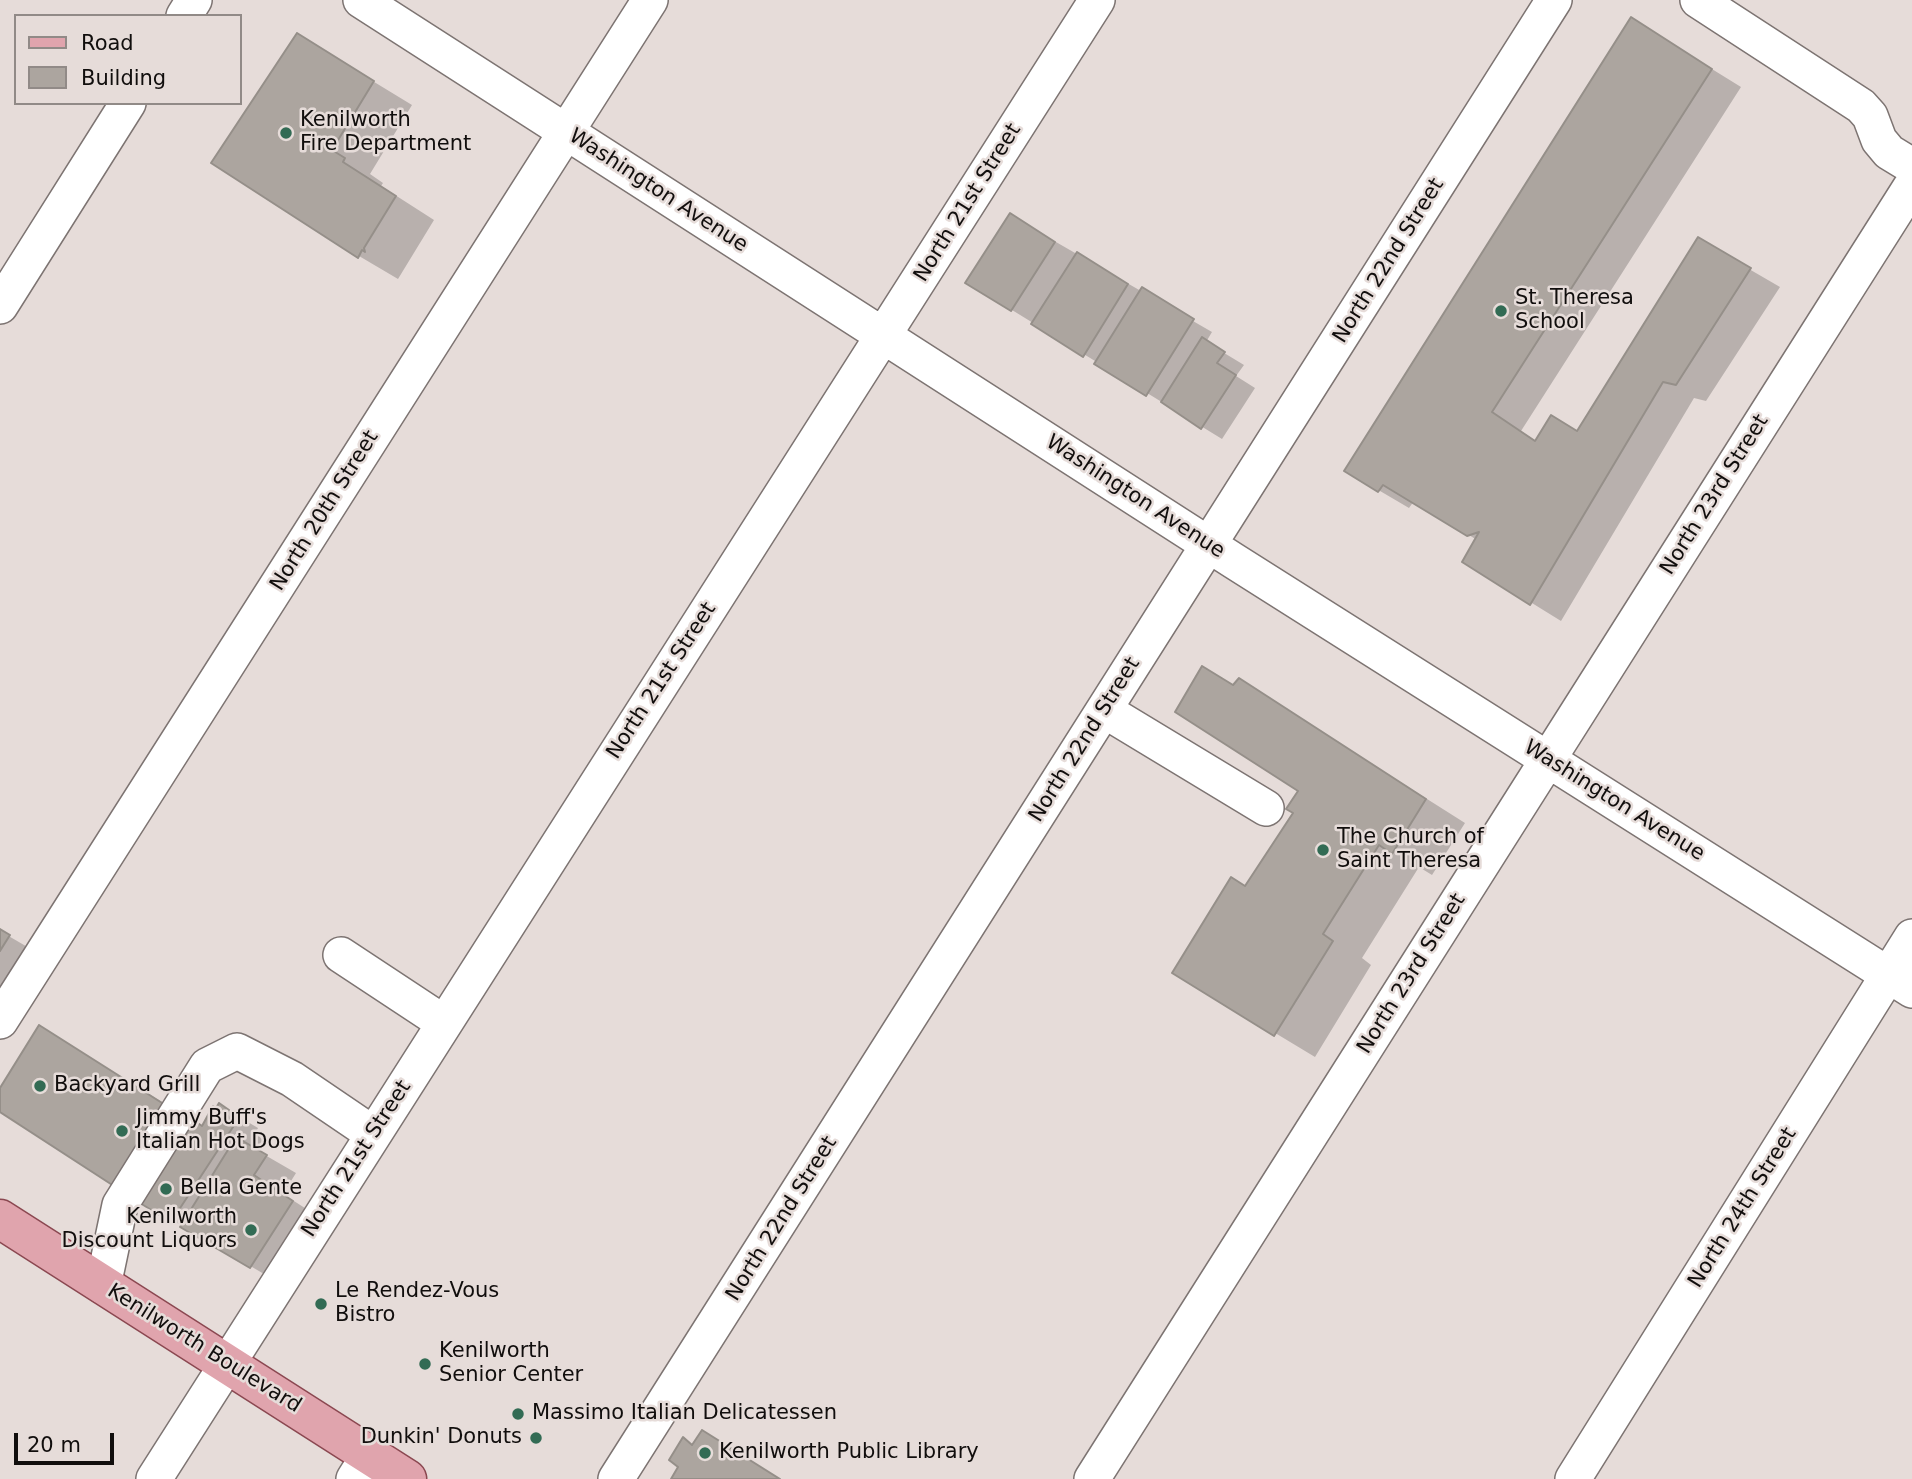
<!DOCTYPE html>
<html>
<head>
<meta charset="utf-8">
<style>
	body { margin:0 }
	#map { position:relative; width:1912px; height:1479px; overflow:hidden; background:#e6dcd9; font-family:"DejaVu Sans",sans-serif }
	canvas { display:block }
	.legend { position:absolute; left:14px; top:14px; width:228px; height:91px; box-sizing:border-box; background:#e6dcd9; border:2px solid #918a87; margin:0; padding:9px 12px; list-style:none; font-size:21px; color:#110e0d }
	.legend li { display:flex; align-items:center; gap:14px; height:35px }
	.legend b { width:35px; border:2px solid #918a87 }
	.scale { position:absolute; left:14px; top:1433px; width:100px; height:32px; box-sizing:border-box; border:4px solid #110e0d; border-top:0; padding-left:9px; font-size:21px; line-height:24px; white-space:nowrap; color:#110e0d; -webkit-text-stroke:5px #e6dcd9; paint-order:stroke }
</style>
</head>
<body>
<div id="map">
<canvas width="1912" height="1479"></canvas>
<ul class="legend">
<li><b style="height:9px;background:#e0a4ad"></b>Road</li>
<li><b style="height:19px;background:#aca59f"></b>Building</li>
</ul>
<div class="scale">20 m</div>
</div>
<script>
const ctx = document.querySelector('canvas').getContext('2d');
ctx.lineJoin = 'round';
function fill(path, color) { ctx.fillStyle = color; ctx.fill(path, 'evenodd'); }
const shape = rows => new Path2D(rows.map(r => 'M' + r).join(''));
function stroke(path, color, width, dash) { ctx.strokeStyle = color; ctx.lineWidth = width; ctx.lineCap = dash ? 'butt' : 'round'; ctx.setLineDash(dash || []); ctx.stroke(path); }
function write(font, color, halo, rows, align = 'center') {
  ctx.font = font + ' "DejaVu Sans",sans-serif'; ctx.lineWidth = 5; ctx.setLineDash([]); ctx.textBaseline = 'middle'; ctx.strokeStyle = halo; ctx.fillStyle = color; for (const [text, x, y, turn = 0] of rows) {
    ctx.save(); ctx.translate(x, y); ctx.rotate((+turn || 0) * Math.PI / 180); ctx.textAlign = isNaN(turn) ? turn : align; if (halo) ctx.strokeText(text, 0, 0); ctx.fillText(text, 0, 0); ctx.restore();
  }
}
fill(shape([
	[1631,19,1741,87,1521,431,1537,442,1578,432,1699,240,1780,287,1706,401,1694,398,1561,621,1464,561,1477,540,1414,501,1409,508,1346,471],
	[297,35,412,105,370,174,383,183,381,186,434,220,398,279,359,256],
	[1030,227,1212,332,1206,342,1244,365,1236,376,1255,388,1222,439,1012,310],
	[1239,680,1465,823,1432,875,1419,867,1362,958,1371,965,1315,1057,1174,972,1246,888,1296,813,1300,790,1234,687],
	[0,931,48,959,0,1037],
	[40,1027,203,1127,219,1105,258,1128,256,1132,264,1142,258,1151,296,1173,283,1194,322,1219,281,1284,138,1200,0,1110,0,1091]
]), '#0003');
const building = shape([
	[1631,17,1712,69,1492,412,1535,441,1551,415,1577,431,1698,237,1751,268,1676,385,1663,382,1530,605,1462,562,1479,532,1467,536,1383,485,1378,492,1344,471,1631,17],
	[297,33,374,81,332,150,345,158,343,162,396,196,364,248,365,252,362,250,358,258,211,163,297,33],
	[1010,213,1055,242,1011,311,965,283,1010,213],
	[1077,252,1128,284,1083,357,1031,324,1077,252],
	[1142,287,1194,319,1146,396,1094,364,1142,287],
	[1202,337,1225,352,1217,363,1236,375,1201,429,1161,402,1202,337],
	[1202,666,1233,685,1239,678,1426,799,1392,854,1379,845,1323,934,1333,941,1274,1036,1172,973,1231,877,1245,886,1293,813,1286,809,1298,791,1175,712,1202,666],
	[0,929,10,935,0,951,0,929],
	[39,1025,170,1108,120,1190,0,1112,0,1088,39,1025],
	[219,1103,229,1110,226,1114,235,1124,171,1222,135,1200,186,1115,202,1126,213,1106,216,1108,219,1103],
	[236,1137,267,1155,254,1175,293,1201,250,1268,180,1227,236,1137],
	[702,1430,780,1479,671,1479,678,1467,669,1460,683,1437,692,1445,702,1430]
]);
fill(building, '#aca59f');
stroke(building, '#958f89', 2);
const minor = shape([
	[361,0,1234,561,1912,990],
	[1698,0,1861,106,1870,116,1879,140,1889,152,1912,166],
	[184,16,194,0],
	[0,306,128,103],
	[1104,710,1266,808],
	[341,955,444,1023],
	[0,1021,650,0],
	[103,1286,120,1205,207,1066,237,1051,292,1079,373,1134],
	[154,1479,1097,0],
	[354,1479,369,1455],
	[616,1479,1554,0],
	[1092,1479,1912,185],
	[1573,1479,1912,937]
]);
const major = shape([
	[0,1219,407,1479]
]);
stroke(minor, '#7d7472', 38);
stroke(major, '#8b4851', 41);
stroke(minor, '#fff', 35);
stroke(major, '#e0a4ad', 38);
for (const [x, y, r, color] of [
	[286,133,7,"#326b54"],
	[1501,311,7,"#326b54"],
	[1323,850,7,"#326b54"],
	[40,1086,7,"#326b54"],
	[122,1131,7,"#326b54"],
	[166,1189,7,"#326b54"],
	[251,1230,7,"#326b54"],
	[321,1304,7,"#326b54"],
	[425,1364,7,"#326b54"],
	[518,1414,7,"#326b54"],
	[536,1438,7,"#326b54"],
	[705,1453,7,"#326b54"]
]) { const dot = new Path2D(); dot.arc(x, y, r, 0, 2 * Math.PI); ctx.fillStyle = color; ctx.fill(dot); stroke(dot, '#e6dcd9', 2.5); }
write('21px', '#110e0d', '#e6dcd9', [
	["Kenilworth",300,121],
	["Fire Department",300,145],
	["St. Theresa",1515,299],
	["School",1515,323],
	["The Church of",1337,838],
	["Saint Theresa",1337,862],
	["Backyard Grill",54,1086],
	["Jimmy Buff's",136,1119],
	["Italian Hot Dogs",136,1143],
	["Bella Gente",180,1189],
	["Kenilworth",237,1218,"right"],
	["Discount Liquors",237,1242,"right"],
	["Le Rendez-Vous",335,1292],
	["Bistro",335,1316],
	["Kenilworth",439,1352],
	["Senior Center",439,1376],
	["Massimo Italian Delicatessen",532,1414],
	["Dunkin' Donuts",522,1438,"right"],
	["Kenilworth Public Library",719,1453]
], 'left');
write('21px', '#110e0d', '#e6dcd9', [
	["Washington Avenue",658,191,33],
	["North 21st Street",968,203,-58],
	["North 22nd Street",1389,261,-58],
	["North 23rd Street",1715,495,-58],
	["Washington Avenue",1135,497,33],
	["North 20th Street",325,511,-58],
	["North 21st Street",662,681,-57],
	["North 22nd Street",1085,740,-58],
	["Washington Avenue",1614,801,32],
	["North 23rd Street",1412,974,-58],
	["North 21st Street",357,1159,-57],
	["North 24th Street",1743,1208,-58],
	["North 22nd Street",782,1219,-58],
	["Kenilworth Boulevard",204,1349,32]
]);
</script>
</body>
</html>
